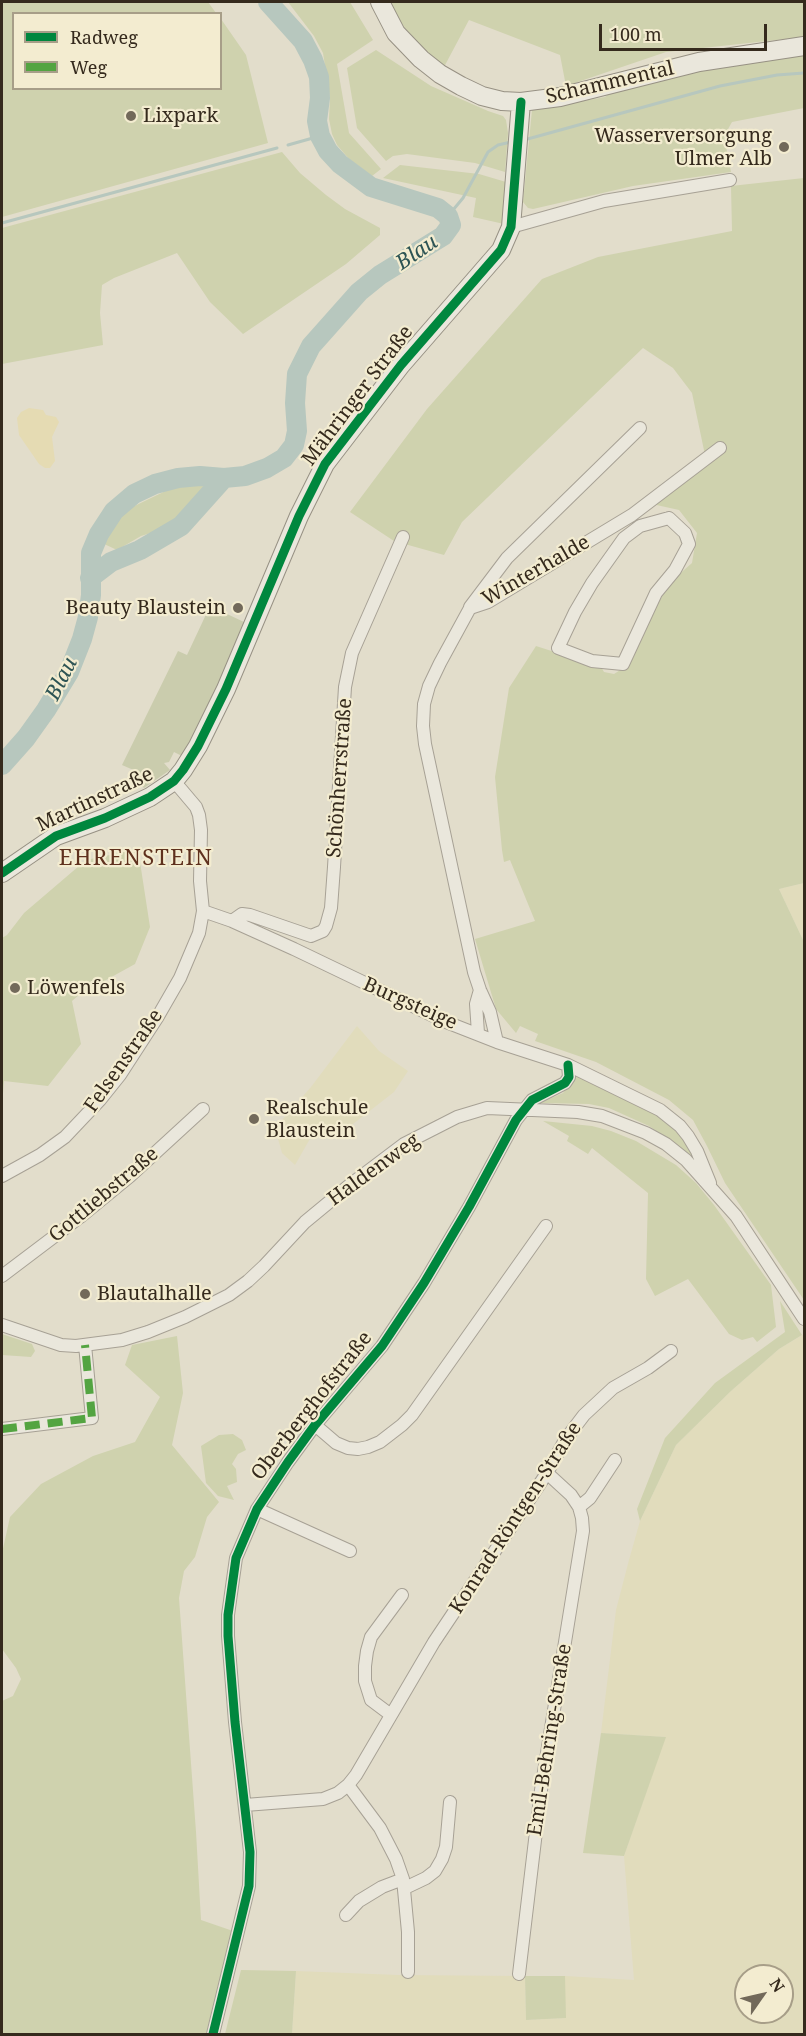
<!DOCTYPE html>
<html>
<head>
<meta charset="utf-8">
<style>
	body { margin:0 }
	#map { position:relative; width:806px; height:2036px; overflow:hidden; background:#e2ddcb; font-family:"Noto Serif",serif }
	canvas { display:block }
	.frame { position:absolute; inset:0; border:3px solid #352a1d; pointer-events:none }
	.legend { position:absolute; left:12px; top:12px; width:210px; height:78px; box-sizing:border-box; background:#f3ecd0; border:2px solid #a79e88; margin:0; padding:8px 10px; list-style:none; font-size:18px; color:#352a1d }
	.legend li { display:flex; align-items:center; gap:12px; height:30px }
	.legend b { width:30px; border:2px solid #a79e88 }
	.north { position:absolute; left:734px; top:1964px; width:60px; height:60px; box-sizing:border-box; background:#f3ecd0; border:2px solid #a79e88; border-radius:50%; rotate:56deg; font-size:16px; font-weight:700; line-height:24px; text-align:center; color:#352a1d }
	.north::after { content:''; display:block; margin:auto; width:21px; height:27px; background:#72695a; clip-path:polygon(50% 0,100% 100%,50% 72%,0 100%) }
	.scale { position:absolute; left:599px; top:24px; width:168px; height:27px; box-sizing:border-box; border:3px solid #352a1d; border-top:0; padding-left:8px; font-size:18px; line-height:21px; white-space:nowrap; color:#352a1d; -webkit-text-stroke:4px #f3ecd0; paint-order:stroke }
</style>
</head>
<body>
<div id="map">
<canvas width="806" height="2036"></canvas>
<div class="frame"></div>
<ul class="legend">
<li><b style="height:8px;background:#00873e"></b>Radweg</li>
<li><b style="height:8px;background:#53a441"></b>Weg</li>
</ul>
<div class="north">N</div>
<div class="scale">100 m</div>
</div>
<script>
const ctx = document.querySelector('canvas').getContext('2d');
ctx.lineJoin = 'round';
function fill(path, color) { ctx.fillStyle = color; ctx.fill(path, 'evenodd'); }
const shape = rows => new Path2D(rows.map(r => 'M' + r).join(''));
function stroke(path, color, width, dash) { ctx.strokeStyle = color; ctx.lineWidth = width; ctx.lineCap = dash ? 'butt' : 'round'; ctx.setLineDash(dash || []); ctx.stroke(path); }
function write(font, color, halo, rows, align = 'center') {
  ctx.font = font + ' "Noto Serif",serif'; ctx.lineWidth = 4.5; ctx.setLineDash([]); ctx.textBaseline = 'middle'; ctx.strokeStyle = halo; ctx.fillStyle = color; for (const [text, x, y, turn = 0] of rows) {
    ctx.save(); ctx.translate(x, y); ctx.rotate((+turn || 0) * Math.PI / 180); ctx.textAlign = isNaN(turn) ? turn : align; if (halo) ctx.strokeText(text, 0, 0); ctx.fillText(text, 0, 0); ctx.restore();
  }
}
fill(shape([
	[804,883,804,942,779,889],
	[357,1026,379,1051,408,1071,394,1092,344,1131,311,1137,295,1165,282,1153,275,1128,311,1087],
	[804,1334,804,2034,292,2034,296,1971,398,1975,525,1976,526,2020,565,2018,565,1976,634,1980,624,1856,665,1737,601,1733,616,1610,629,1560,640,1521,676,1445,731,1391,779,1349],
	[746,1976,782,1976,782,2012,746,2012]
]), '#e1dcbc');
fill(shape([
	[2,2,208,2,216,13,14,14,14,88,220,88,221,19,246,55,268,143,2,217],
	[288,2,350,2,373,40,337,64,349,133,381,169,372,176,349,159,337,145,332,134,329,119,330,98,323,53,314,36],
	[391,2,804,2,804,37,666,52,566,86,560,55,469,20,444,67,422,51,401,23],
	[376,50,431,86,488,111,503,116,506,120,508,133,505,172,475,163,407,154,393,156,386,161,357,128,347,68],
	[804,55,804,108,732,122,724,136,731,172,633,186,533,209,528,208,523,202,532,110,605,97,610,92,704,69],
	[282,152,300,173,326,195,345,209,380,228,380,235,346,264,243,334,210,302,177,253,114,278,102,285,100,313,103,345,2,364,2,228],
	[400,165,479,174,506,182,504,224,473,217,476,198,383,178],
	[804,178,804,883,779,889,804,942,804,1300,725,1183,707,1146,693,1120,669,1100,596,1062,535,1041,538,1034,520,1026,516,1033,496,1009,475,939,535,921,510,860,504,862,502,850,495,777,509,688,536,646,595,665,600,665,604,672,614,674,628,665,658,602,676,577,692,563,697,533,679,510,643,502,705,455,692,393,673,368,643,348,462,522,444,555,394,541,350,512,427,409,542,279,598,257,732,231,731,186],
	[180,484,211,484,190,509,160,530,141,536,117,550,100,542,122,512],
	[138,849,150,927,135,964,79,995,72,1001,81,1044,48,1086,4,1081,2,1106,2,938,7,935,24,913,86,860],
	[578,1074,650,1110,681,1132,698,1160,649,1126,609,1108,589,1104,540,1103,563,1093],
	[543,1121,592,1126,611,1131,636,1141,676,1165,696,1183,714,1205,771,1285,776,1327,757,1342,753,1337,742,1340,729,1334,688,1279,655,1296,646,1279,648,1193,592,1148,588,1154,567,1141,569,1136],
	[780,1301,802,1335,779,1349,731,1391,676,1445,640,1521,637,1509,665,1438,715,1383,785,1332],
	[2,1334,32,1344,35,1351,31,1357,2,1355],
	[177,1336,183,1393,172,1445,219,1502,207,1517,195,1557,184,1571,179,1598,196,1832,201,1920,233,1931,206,2034,2,2034,2,1701,13,1696,21,1679,16,1668,2,1649,2,1553,10,1517,41,1484,93,1456,135,1442,160,1397,125,1365,132,1345],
	[233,1434,242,1440,246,1450,238,1454,232,1464,236,1469,237,1482,227,1486,234,1500,218,1496,206,1483,201,1446,219,1435],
	[601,1733,666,1737,624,1856,583,1853],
	[241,1970,296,1971,292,2034,225,2034],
	[525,1976,565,1976,566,2018,526,2020]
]), '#cfd2ae');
fill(shape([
	[29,408,43,410,46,415,56,417,59,422,52,437,55,461,50,468,45,468,39,464,19,435,17,418,21,412]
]), '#e5dbb3');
fill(shape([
	[210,606,244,622,247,626,184,757,174,752,169,762,164,763,170,770,144,788,134,780,138,772,122,765,178,651,187,655]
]), '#caccad');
stroke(shape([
	[524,140,720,86,777,75,804,73],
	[288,145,320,136],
	[448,216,463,198,488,152,498,145,511,142],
	[2,223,277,148]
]), '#b7c7be', 3);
stroke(shape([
	[90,578,111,562,140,550,181,526,224,478],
	[2,765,26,738,46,710,69,672,82,639,88,617,91,595,91,553,99,534,114,511,134,494,155,484,178,478,200,476,224,478,245,476,267,468,284,458,294,445,297,431,295,403,297,374,311,346,359,292,380,275,443,236,451,225,448,216,438,208,371,187,340,164,328,151,320,136,317,121,320,98,319,77,313,60,303,41,268,2]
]), '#b7c7be', 20);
const street = shape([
	[511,227,604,201,730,180],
	[669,518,685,533,689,544,675,570,656,593,623,664,592,661,558,648,575,612,592,583,624,538,640,526,669,518],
	[470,607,507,558,640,428],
	[174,781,196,807,199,815,201,830,200,881,203,911,232,921,294,949,446,1022,497,1042,568,1065,660,1110,680,1126,688,1136,697,1151,710,1183],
	[232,921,242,914,250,915,311,936,323,931,326,926,331,908,334,867,345,687,352,653,403,537],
	[478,1033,476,1004,480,990],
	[497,1042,490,1012,480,990,474,972,425,744,423,726,424,704,429,686,440,663,470,608,488,602,632,515,720,448],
	[2,1176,40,1155,65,1137,100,1100,120,1075,157,1018,180,978,199,933,203,911],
	[2,1276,80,1217,130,1176,203,1109],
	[2,1325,61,1345,76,1346,122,1340,148,1332,185,1317,229,1295,248,1281,264,1266,305,1222,351,1184,404,1144,457,1117,487,1108,578,1112,602,1116,646,1133,666,1144,686,1160,736,1216,804,1319],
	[315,1425,336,1443,348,1448,358,1449,368,1447,380,1442,402,1425,412,1415,546,1226],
	[2,1429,92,1418,85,1345],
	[579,1507,590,1498,615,1460],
	[257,1509,350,1551],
	[391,1715,371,1700,365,1681,365,1666,367,1651,371,1637,402,1595],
	[348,1785,380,1828,396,1859,403,1879,408,1932,408,1972],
	[245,1805,323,1799,338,1793,348,1785,356,1775,434,1642,547,1473,565,1440,584,1415,613,1388,648,1368,671,1351],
	[405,1888,426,1878,435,1871,442,1859,446,1847,450,1802],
	[346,1915,359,1901,382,1887,403,1879],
	[519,1974,541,1790,583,1531,582,1518,579,1507,571,1495,547,1473],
	[213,2034,249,1886,250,1852,235,1722,228,1636,228,1615,236,1558,257,1509,288,1462,315,1425,382,1346,424,1283,469,1207,516,1120,532,1100,565,1083,569,1077,568,1065]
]);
const secondary = shape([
	[380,2,396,33,421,59,440,74,461,86,482,96,502,101,521,102,560,97,699,62,804,46],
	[2,873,56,836,105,818,150,797,174,781,183,770,198,746,226,689,299,516,325,464,401,365,501,250,511,227,521,102]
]);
stroke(street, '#a7a195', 14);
stroke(secondary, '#979184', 20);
stroke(street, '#eae7dc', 12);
stroke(secondary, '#eae7dc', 18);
stroke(shape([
	[2,1429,92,1418,85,1345]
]), '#53a441', 8, [15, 8]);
stroke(shape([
	[2,873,56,836,105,818,150,797,174,781,183,770,198,746,226,689,299,516,325,464,401,365,501,250,511,227,521,102],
	[213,2034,249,1886,250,1852,235,1722,228,1636,228,1615,236,1558,257,1509,288,1462,315,1425,382,1346,424,1283,469,1207,516,1120,532,1100,565,1083,569,1077,568,1065]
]), '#00873e', 9);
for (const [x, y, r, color] of [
	[131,116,6,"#72695a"],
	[784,147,6,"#72695a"],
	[238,608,6,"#72695a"],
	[15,988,6,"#72695a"],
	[254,1119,6,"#72695a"],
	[85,1294,6,"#72695a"]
]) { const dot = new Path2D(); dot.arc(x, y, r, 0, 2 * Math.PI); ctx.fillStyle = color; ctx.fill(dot); stroke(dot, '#f3ecd0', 2); }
write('20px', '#352a1d', '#f3ecd0', [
	["Schammental",610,83,-13],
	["Mähringer Straße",358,396,-53],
	["Winterhalde",536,571,-30],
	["Schönherrstraße",340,778,-86],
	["Martinstraße",95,800,-25],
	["Burgsteige",410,1004,24],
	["Felsenstraße",124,1061,-55],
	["Haldenweg",374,1170,-36],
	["Gottliebstraße",104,1195,-40],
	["Oberberghofstraße",312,1406,-52],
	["Konrad-Röntgen-Straße",516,1518,-57],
	["Emil-Behring-Straße",550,1740,-81]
]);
write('20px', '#352a1d', '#f3ecd0', [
	["Lixpark",143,116],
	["Wasserversorgung",772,136,"right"],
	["Ulmer Alb",772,159,"right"],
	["Beauty Blaustein",226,608,"right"],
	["Löwenfels",27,988],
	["Realschule",266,1108],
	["Blaustein",266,1131],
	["Blautalhalle",97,1294]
], 'left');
write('italic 21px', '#2d5454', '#f3ecd0', [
	["Blau",417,253,-34],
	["Blau",62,679,-63]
]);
ctx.letterSpacing = '1.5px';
write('22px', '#5f311e', '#f3ecd0', [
	["EHRENSTEIN",136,859]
]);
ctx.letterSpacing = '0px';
</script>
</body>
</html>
